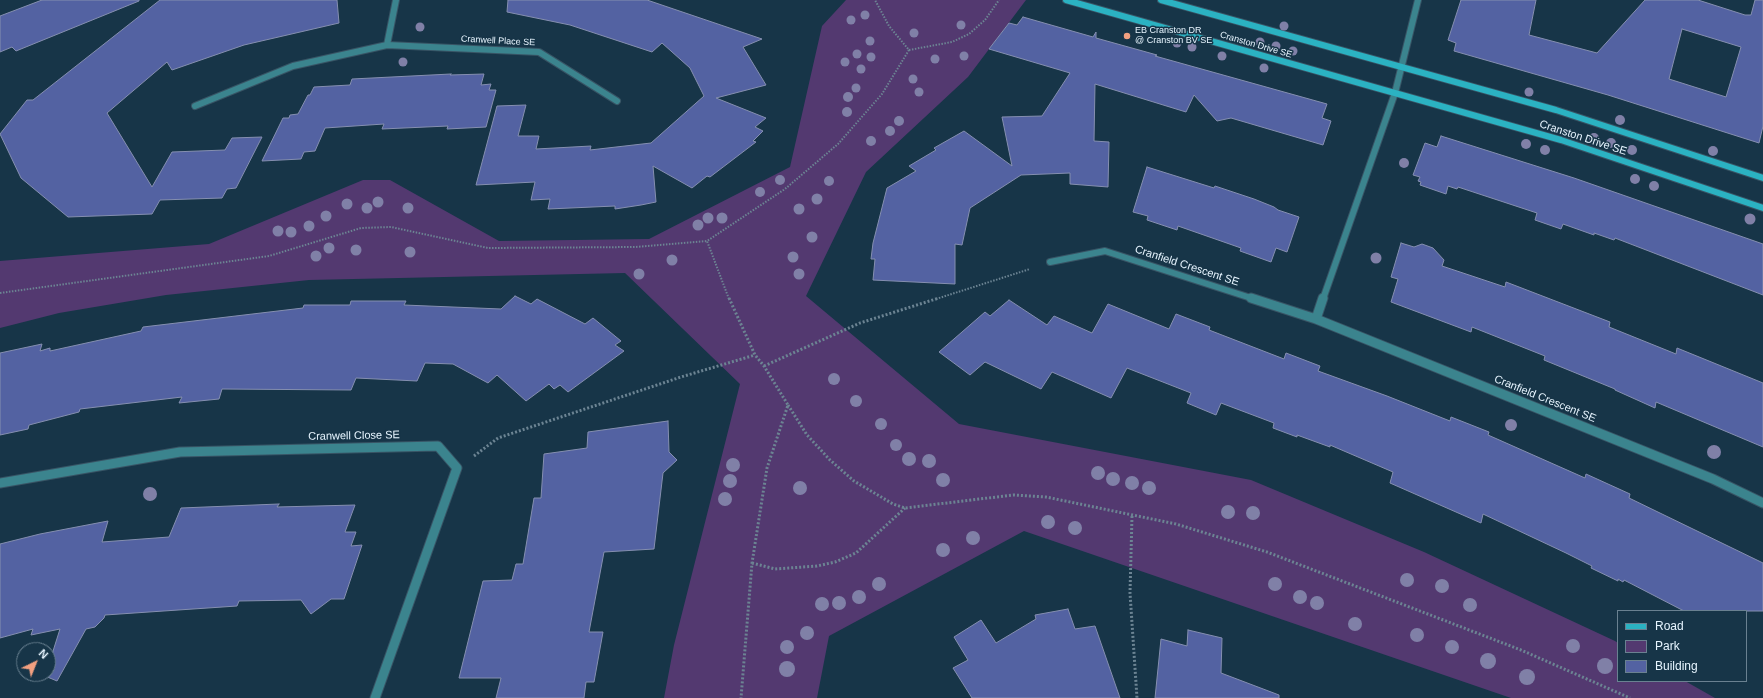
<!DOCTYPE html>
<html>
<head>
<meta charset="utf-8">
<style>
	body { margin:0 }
	#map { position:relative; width:1763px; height:698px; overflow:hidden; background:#173548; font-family:Arial,sans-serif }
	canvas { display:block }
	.legend { position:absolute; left:1617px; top:610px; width:130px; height:72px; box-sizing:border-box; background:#173548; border:1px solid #6a8191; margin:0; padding:5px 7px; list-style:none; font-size:12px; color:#e6f4fe }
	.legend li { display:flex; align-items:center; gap:8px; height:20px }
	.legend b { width:20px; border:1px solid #6a8191 }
	.north { position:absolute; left:16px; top:642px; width:40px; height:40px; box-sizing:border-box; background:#173548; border:1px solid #6a8191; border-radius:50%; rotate:43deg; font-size:11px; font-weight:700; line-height:16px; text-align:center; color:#e6f4fe }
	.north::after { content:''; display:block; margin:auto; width:14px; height:18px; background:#f2a080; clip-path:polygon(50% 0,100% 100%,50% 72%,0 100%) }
</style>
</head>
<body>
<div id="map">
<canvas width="1763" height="698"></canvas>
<ul class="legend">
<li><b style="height:5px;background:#2bb2c2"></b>Road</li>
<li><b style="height:11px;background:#533970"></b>Park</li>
<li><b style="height:11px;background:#5362a2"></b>Building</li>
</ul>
<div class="north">N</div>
</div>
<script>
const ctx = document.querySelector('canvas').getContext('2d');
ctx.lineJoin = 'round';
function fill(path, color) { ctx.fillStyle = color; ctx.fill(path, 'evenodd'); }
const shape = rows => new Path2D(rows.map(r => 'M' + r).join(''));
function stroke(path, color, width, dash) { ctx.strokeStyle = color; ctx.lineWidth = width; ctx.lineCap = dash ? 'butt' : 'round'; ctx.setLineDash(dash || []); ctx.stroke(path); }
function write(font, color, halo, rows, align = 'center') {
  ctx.font = font + ' Arial,sans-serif'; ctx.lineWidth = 3; ctx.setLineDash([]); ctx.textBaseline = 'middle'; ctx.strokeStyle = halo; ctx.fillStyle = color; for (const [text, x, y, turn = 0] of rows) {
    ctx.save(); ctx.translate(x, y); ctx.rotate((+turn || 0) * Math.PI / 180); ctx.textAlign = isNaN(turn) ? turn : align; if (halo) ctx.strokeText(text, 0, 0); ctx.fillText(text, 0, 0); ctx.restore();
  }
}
fill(shape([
	[846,0,1026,0,968,77,866,172,806,296,959,424,1251,480,1424,552,1615,641,1618,643,1618,681,1685,681,1715,698,1511,698,1024,531,829,636,817,698,664,698,674,645,740,384,625,273,309,280,166,295,59,313,0,328,0,261,209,244,363,180,390,180,499,241,649,239,790,167,822,26]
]), '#533970');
const building = shape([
	[42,0,139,0,139,1,16,51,12,47,0,52,0,16,42,0],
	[160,0,337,0,339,23,244,45,172,70,167,62,107,113,152,187,172,152,225,150,232,138,262,137,236,188,227,189,222,198,160,200,152,214,68,217,21,178,0,134,27,100,33,100,160,0],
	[508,0,647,0,762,39,743,47,766,85,716,98,766,118,755,127,763,131,753,141,756,142,710,177,707,176,692,188,653,166,656,202,641,205,615,209,615,206,548,209,550,199,531,200,535,182,476,185,497,106,526,105,518,136,539,136,536,149,591,146,590,150,651,143,704,96,690,68,662,43,652,52,570,25,507,12,508,0],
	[1461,0,1536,0,1529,35,1597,53,1645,0,1698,0,1745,15,1751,15,1755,0,1763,0,1763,126,1759,143,1608,95,1454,51,1456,43,1448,40,1461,0],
	[1682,29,1741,47,1726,97,1669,79,1682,29],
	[1023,17,1093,37,1096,32,1096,38,1157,55,1155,56,1327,104,1322,118,1331,121,1323,145,1231,118,1217,121,1194,95,1186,112,1095,84,1094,141,1109,142,1108,187,1070,184,1070,173,1021,175,970,208,962,245,955,244,955,284,873,280,875,259,871,259,873,243,887,188,916,171,909,166,936,150,934,148,964,131,1012,166,1002,117,1042,116,1070,73,989,49,1009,23,1017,25,1023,17],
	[451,74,450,75,484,74,481,85,491,84,489,90,496,90,486,127,447,129,448,126,382,129,384,124,325,128,315,151,304,152,301,159,262,161,283,118,289,118,290,115,298,114,308,95,310,95,314,87,350,85,352,79,451,74],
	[1441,136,1574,178,1763,244,1763,295,1615,238,1614,240,1594,233,1594,235,1563,224,1561,229,1535,220,1537,213,1458,187,1457,189,1448,186,1446,194,1420,185,1421,182,1418,181,1420,177,1413,175,1425,143,1437,147,1441,136],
	[1147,167,1214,188,1215,186,1254,199,1274,207,1278,210,1299,217,1287,252,1276,248,1271,262,1240,251,1241,248,1178,226,1177,230,1147,220,1148,216,1133,212,1147,167],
	[1401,243,1414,247,1422,244,1433,248,1444,260,1442,266,1505,287,1506,282,1610,322,1609,327,1676,354,1677,348,1763,383,1763,447,1656,402,1655,408,1615,390,1615,389,1544,360,1545,356,1472,327,1471,332,1391,302,1398,279,1391,277,1401,243],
	[515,296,531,304,537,299,585,324,593,318,621,341,615,345,624,351,568,392,560,385,554,389,549,384,526,401,497,375,488,383,453,364,425,363,417,381,356,378,351,390,222,389,219,399,179,403,182,397,80,409,79,412,29,425,28,429,0,435,0,353,42,344,40,351,50,348,50,351,141,331,143,327,303,308,304,305,350,305,351,301,406,301,404,305,501,309,515,296],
	[1009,300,1047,325,1054,316,1092,333,1108,304,1169,329,1176,314,1210,327,1209,330,1284,359,1286,353,1320,366,1318,371,1387,396,1450,421,1451,417,1489,432,1488,435,1585,478,1586,474,1630,494,1629,498,1763,563,1763,611,1684,611,1624,580,1623,582,1618,579,1618,581,1591,568,1592,566,1566,553,1483,514,1481,523,1390,483,1393,472,1330,445,1330,447,1297,435,1297,437,1273,428,1274,423,1221,403,1216,415,1187,403,1191,393,1127,368,1111,398,1052,372,1041,389,985,362,970,375,939,352,985,312,990,316,1009,300],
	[668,421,669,452,677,460,663,473,654,549,604,552,589,632,603,632,594,682,586,682,584,698,496,698,501,678,459,678,483,581,512,580,516,564,523,564,534,498,541,498,544,454,587,448,588,432,668,421],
	[279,504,277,507,355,505,345,532,356,532,351,546,362,545,344,599,331,599,311,614,301,600,239,601,237,606,105,615,104,618,95,627,86,629,57,681,45,676,46,674,48,674,48,667,60,629,31,635,33,629,0,638,0,544,40,534,108,521,102,542,169,537,181,508,279,504],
	[1068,609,1075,629,1095,626,1120,698,972,698,953,668,968,660,954,637,981,620,996,643,1036,619,1035,615,1068,609],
	[1188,630,1222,638,1221,673,1279,695,1279,698,1155,698,1161,639,1187,646,1188,630]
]);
fill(building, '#5362a2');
stroke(building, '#858fb0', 1);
const streetFar1 = shape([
	[387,45,396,0],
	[195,106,293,66,387,45,539,52,617,101],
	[1050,262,1105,251,1254,299],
	[1323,299,1395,93,1418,0]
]);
const street = shape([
	[1251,298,1316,319,1713,479,1763,503],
	[1316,319,1323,298],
	[0,483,180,452,438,446,457,468,375,698]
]);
const secondary = shape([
	[1066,0,1561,140,1763,208],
	[1161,0,1556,110,1763,178]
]);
stroke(streetFar1, '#385465', 8);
stroke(street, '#385465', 11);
stroke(secondary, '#385465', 8);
stroke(shape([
	[909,50,952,42,969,34,985,20,999,0],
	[0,293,269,256,361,228,391,227,488,248,636,247,707,241],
	[729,299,707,241,785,189,838,144,882,94,909,50,889,26,875,0],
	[936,299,1030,269]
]), '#6c8493', 2, [1.5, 1.5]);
stroke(shape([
	[729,298,755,355,764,366,788,405,767,468,752,563,741,698],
	[764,366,860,323,939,298],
	[788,405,807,435,830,460,854,481,893,504,905,508,1013,495,1046,497,1176,524,1267,552,1521,650,1630,698],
	[474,456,498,438,681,377,755,355],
	[1132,516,1130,593,1137,698],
	[752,563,775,569,817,566,835,562,856,553,905,508]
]), '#6c8493', 3, [2, 2]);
stroke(streetFar1, '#3b848e', 6);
stroke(street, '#3b848e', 9);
stroke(secondary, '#2bb2c2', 6);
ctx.fillStyle = '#8080a7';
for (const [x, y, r] of [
	[865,15,4.5],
	[851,20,4.5],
	[961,25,4.5],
	[1284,26,4.5],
	[420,27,4.5],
	[914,33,4.5],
	[870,41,4.5],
	[1260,42,4.5],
	[1177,43,4.5],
	[1276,46,4.5],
	[1192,47,4.5],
	[1293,51,4.5],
	[857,54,4.5],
	[964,56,4.5],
	[1222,56,4.5],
	[871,57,4.5],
	[935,59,4.5],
	[403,62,4.5],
	[845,62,4.5],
	[1264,68,4.5],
	[861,69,4.5],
	[913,79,4.5],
	[856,88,4.5],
	[919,92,4.5],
	[1529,92,4.5],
	[848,97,5],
	[847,112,5],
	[1620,120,5],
	[899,121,5],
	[890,131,5],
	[1594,138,5],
	[871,141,5],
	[1611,143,5],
	[1526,144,5],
	[1545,150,5],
	[1632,150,5],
	[1713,151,5],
	[1404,163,5],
	[1635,179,5],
	[780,180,5],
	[829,181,5],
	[1654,186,5],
	[760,192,5],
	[817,199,5.5],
	[378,202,5.5],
	[347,204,5.5],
	[367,208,5.5],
	[408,208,5.5],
	[799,209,5.5],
	[326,216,5.5],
	[708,218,5.5],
	[722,218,5.5],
	[1750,219,5.5],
	[698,225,5.5],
	[309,226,5.5],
	[278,231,5.5],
	[291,232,5.5],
	[812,237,5.5],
	[329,248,5.5],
	[356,250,5.5],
	[410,252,5.5],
	[316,256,5.5],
	[793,257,5.5],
	[1376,258,5.5],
	[672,260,5.5],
	[639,274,5.5],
	[799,274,5.5],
	[834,379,6],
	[856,401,6],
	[881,424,6],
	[1511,425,6],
	[896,445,6],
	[1714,452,7],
	[909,459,7],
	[929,461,7],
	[733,465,7],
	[1098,473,7],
	[1113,479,7],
	[943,480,7],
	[730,481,7],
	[1132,483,7],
	[800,488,7],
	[1149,488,7],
	[150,494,7],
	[725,499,7],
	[1228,512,7],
	[1253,513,7],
	[1048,522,7],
	[1075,528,7],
	[973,538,7],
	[943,550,7],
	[1407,580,7],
	[879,584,7],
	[1275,584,7],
	[1442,586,7],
	[859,597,7],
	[1300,597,7],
	[839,603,7],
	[1317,603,7],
	[822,604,7],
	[1470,605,7],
	[1355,624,7],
	[807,633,7],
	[1417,635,7],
	[1573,646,7],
	[787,647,7],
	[1452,647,7],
	[1488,661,8],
	[1605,666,8],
	[787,669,8],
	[1527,677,8]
]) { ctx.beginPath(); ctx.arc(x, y, r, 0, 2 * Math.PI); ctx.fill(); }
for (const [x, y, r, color] of [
	[1127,36,4,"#f2a080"]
]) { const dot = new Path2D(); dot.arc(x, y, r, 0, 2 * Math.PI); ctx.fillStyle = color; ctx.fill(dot); stroke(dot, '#173548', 1.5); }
write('9px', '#e6f4fe', '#173548', [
	["EB Cranston DR",1135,31],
	["@ Cranston BV SE",1135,41]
], 'left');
write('9px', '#e6f4fe', '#173548', [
	["Cranwell Place SE",498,41,3],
	["Cranston Drive SE",1256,45,16]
]);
write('11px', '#e6f4fe', '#173548', [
	["Cranston Drive SE",1583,138,18],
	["Cranfield Crescent SE",1187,266,18],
	["Cranfield Crescent SE",1545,399,22],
	["Cranwell Close SE",354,436,-1]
]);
</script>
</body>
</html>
